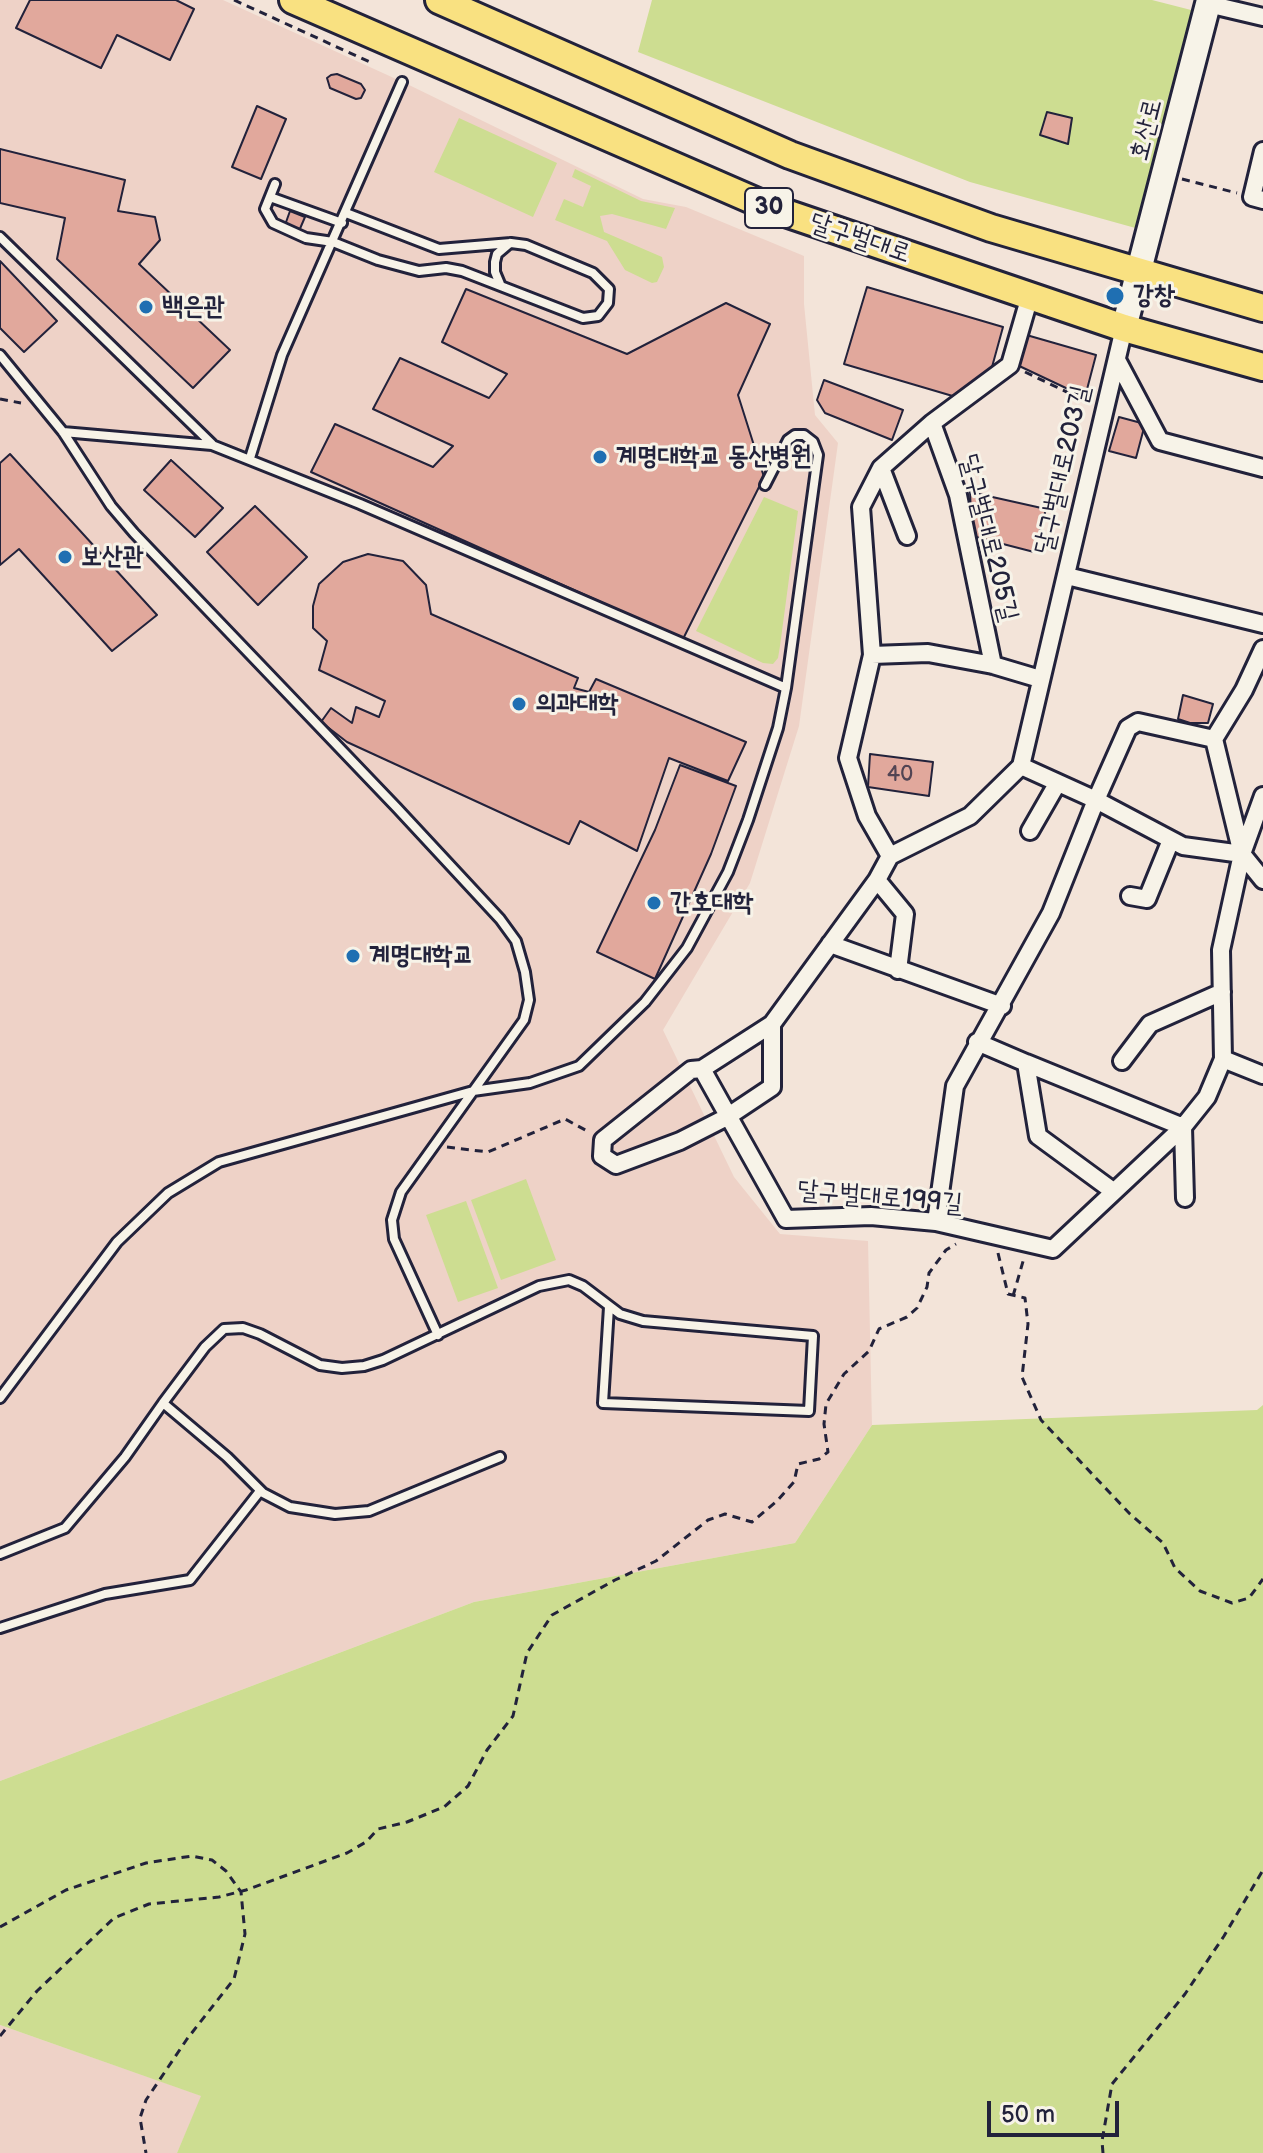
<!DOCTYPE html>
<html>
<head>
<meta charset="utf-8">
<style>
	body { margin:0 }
	#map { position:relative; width:1263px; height:2153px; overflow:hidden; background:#f3e4d9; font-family:"Balsamiq Sans",sans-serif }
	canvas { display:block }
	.scale { position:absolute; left:987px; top:2101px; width:132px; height:36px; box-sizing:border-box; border:4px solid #22223b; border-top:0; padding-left:10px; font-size:24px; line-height:28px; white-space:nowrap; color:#22223b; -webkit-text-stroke:6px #f7f3e8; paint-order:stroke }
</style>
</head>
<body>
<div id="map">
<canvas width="1263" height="2153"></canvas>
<div class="scale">50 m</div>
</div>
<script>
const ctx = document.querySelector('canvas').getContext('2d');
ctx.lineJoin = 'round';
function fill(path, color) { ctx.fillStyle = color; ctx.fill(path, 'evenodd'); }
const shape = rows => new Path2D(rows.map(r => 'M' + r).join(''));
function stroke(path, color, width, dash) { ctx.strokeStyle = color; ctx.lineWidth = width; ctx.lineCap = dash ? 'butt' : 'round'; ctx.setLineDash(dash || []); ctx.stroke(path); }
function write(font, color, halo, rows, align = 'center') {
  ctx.font = font + ' "Balsamiq Sans","Poor Story",sans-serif'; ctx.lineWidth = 6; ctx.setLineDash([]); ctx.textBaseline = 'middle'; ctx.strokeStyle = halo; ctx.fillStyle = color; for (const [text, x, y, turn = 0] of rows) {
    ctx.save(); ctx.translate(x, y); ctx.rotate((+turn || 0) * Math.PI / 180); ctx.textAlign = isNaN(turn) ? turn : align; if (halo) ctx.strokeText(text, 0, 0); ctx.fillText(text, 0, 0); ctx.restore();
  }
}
fill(shape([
	[0,0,223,0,407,84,643,199,686,207,804,256,804,304,815,415,838,443,799,726,750,883,663,1030,734,1177,780,1234,868,1241,872,1425,795,1543,474,1602,0,1781],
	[0,2025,202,2096,177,2153,0,2153]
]), '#eed2c7');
fill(shape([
	[652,0,1152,0,1195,11,1139,229,970,182,638,52],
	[459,118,557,163,533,217,434,172],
	[575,169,641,201,675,208,666,229,612,214,600,216,604,232,662,257,664,267,657,282,652,283,625,270,607,241,555,220,564,199,583,207,591,186,572,177],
	[764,497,798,511,780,646,778,658,773,664,763,663,696,631],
	[526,1179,556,1260,501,1280,471,1200],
	[466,1201,498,1288,458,1302,426,1215],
	[1263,1405,1263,2153,177,2153,201,2096,0,2025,0,1781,474,1602,795,1543,872,1425,1257,1410]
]), '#cddd91');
const building = shape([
	[30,0,176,0,194,9,170,60,117,35,101,68,16,28,30,0],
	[337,74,361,84,365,90,361,98,356,99,330,88,327,78,331,75,337,74],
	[257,106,286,119,261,179,232,167,257,106],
	[1047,112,1072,118,1068,144,1040,135,1047,112],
	[0,149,125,180,118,211,155,217,160,240,139,264,230,350,193,388,57,259,65,218,0,203,0,149],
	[290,211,305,217,299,231,285,225,290,211],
	[0,261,57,321,24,352,0,328,0,261],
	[867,287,1003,327,992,367,956,397,844,364,867,287],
	[466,289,627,354,726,303,770,324,738,395,764,477,683,639,311,472,335,424,433,467,453,446,373,409,400,358,489,398,507,374,442,342,466,289],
	[1023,334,1096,355,1085,397,1015,364,1023,334],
	[824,380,903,410,892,440,825,413,817,400,824,380],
	[1119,417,1145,424,1136,458,1109,451,1119,417],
	[10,454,157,615,112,651,19,549,0,565,0,463,10,454],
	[171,460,223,508,195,537,144,490,171,460],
	[970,492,1046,509,1034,552,972,536,970,492],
	[255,506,307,557,258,605,207,552,255,506],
	[368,554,403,561,426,585,431,614,578,678,574,688,589,692,596,679,746,742,728,781,669,758,637,851,580,821,569,844,347,742,321,722,331,708,352,723,356,707,379,717,385,701,319,670,327,641,313,628,313,606,319,584,343,562,368,554],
	[1183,695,1213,704,1208,723,1190,723,1178,719,1183,695],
	[870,754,933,762,929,796,868,787,870,754],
	[680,765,736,786,711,854,655,979,597,952,655,830,680,765]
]);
fill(building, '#e1a89c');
stroke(building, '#22223b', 2);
const lane = shape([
	[275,184,265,209,273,223,306,238,333,242,378,260,419,271,446,268,462,271,583,318,598,316,608,303,609,289,593,273,526,245,511,243,439,249,346,213],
	[270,197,342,223],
	[0,237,212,444],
	[500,284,495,272,495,262,497,254,510,243],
	[0,355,63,432,111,506,134,533,397,808,500,919,516,941,525,972,529,1000,524,1020,401,1192,392,1220,394,1239,438,1335],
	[63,432,212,445,360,504,786,688],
	[250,458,282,355,402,82],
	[0,1398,117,1242,168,1193,219,1162,473,1091,530,1083,579,1066,645,1002,687,948,728,872,748,820,778,728,786,688,818,455,813,442,804,435,795,435,788,440,765,485],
	[163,1403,205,1347,224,1329,243,1328,260,1334,320,1365,342,1368,364,1366,383,1360,539,1286,569,1280,583,1286,620,1314,643,1321,813,1336,809,1411,603,1403,609,1307],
	[0,1554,65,1528,125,1457,163,1403,227,1457,263,1493,290,1507,335,1514,369,1511,500,1457],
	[0,1628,105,1594,190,1580,260,1491]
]);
const street = shape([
	[1208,4,1263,17],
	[1263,151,1252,197,1263,200],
	[1117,360,1160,441,1263,468],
	[932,423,958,495,993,665],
	[881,468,907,536],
	[1067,576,1263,624],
	[1263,649,1244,690,1214,739,1242,854,1263,880],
	[872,655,928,653,993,665,1040,679],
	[1021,766,1096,800,1183,846,1242,854],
	[1030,831,1057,784],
	[890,856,867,816,848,758,872,655,861,507,881,468,932,423,1010,365,1030,296],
	[877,880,905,914,898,970],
	[1130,896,1147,899,1171,840],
	[830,944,1002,1006],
	[772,1024,772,1087,727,1117,680,1141,616,1165,602,1156,603,1140,691,1070,702,1069,772,1024,877,880,890,856,970,816,1021,766,1124,328],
	[977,1042,1026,1063,1038,1136,1113,1191],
	[1223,1059,1263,1075],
	[1122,1061,1150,1024,1222,992],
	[1026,1063,1183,1127,1185,1198],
	[702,1069,786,1219,871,1216,936,1222,1053,1249,1183,1127,1207,1097,1223,1059,1221,950,1242,854,1263,796],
	[936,1222,955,1086,1051,913,1096,800,1128,728,1138,722,1214,739]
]);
const secondary = shape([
	[1124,328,1209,0]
]);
const primary = shape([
	[293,0,771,208,1124,328,1263,367],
	[439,0,790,155,856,179,991,228,1263,308]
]);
stroke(lane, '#22223b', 14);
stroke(street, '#22223b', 22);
stroke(secondary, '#22223b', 30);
stroke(primary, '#22223b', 32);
stroke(shape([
	[234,0,372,63],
	[1182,179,1237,193],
	[1025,372,1090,403],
	[0,399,21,403],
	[447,1147,488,1152,565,1119,589,1132],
	[998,1253,1008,1294,1025,1298,1028,1324,1022,1377,1041,1420,1130,1514,1163,1543,1175,1568,1200,1591,1232,1603,1249,1598,1263,1579],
	[1013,1296,1024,1258],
	[0,1927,66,1890,146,1863,192,1856,212,1860,226,1871,241,1892,245,1934,234,1979,187,2039,146,2100,140,2118,146,2153],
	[0,2036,37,1991,114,1918,149,1904,219,1897,246,1890,347,1853,366,1842,378,1829,407,1822,444,1807,468,1786,487,1750,513,1716,527,1653,552,1615,615,1580,656,1561,708,1520,725,1514,752,1522,777,1501,794,1482,798,1464,819,1459,828,1452,824,1424,826,1404,844,1374,869,1351,879,1329,907,1317,917,1308,927,1287,929,1273,946,1250,956,1244],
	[1103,2153,1102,2141,1112,2084,1185,1994,1224,1936,1263,1870]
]), '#22223b', 3, [8, 6]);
stroke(lane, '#f7f3e8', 8);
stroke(street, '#f7f3e8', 16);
stroke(secondary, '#f7f3e8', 24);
stroke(primary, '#f9e181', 26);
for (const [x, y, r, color] of [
	[1115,296,10,"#1f6fb2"],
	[146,307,8,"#1f6fb2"],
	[600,457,8,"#1f6fb2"],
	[65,557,8,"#1f6fb2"],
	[519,704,8,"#1f6fb2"],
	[654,903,8,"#1f6fb2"],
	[353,956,8,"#1f6fb2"]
]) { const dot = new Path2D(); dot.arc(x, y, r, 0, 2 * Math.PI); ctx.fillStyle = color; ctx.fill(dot); stroke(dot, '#f7f3e8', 3); }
write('22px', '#524453', null, [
	["40",900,775]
]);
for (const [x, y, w] of [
	[769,208,48]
]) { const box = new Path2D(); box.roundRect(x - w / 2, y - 20, w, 40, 6); ctx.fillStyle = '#f7f3e8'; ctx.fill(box); stroke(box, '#22223b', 2); }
write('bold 24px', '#22223b', null, [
	["30",769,208]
]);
write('26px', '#22223b', '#f7f3e8', [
	["호산로",1147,130,-76],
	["달구벌대로",860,239,19],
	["달구벌대로203길",1063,470,-77],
	["달구벌대로205길",988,538,76],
	["달구벌대로199길",880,1198,5]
]);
write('bold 26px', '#22223b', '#f7f3e8', [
	["강창",1133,296],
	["백은관",162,307],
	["계명대학교 동산병원",616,457],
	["보산관",81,557],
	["의과대학",535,704],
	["간호대학",670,903],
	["계명대학교",369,956]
], 'left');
</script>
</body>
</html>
